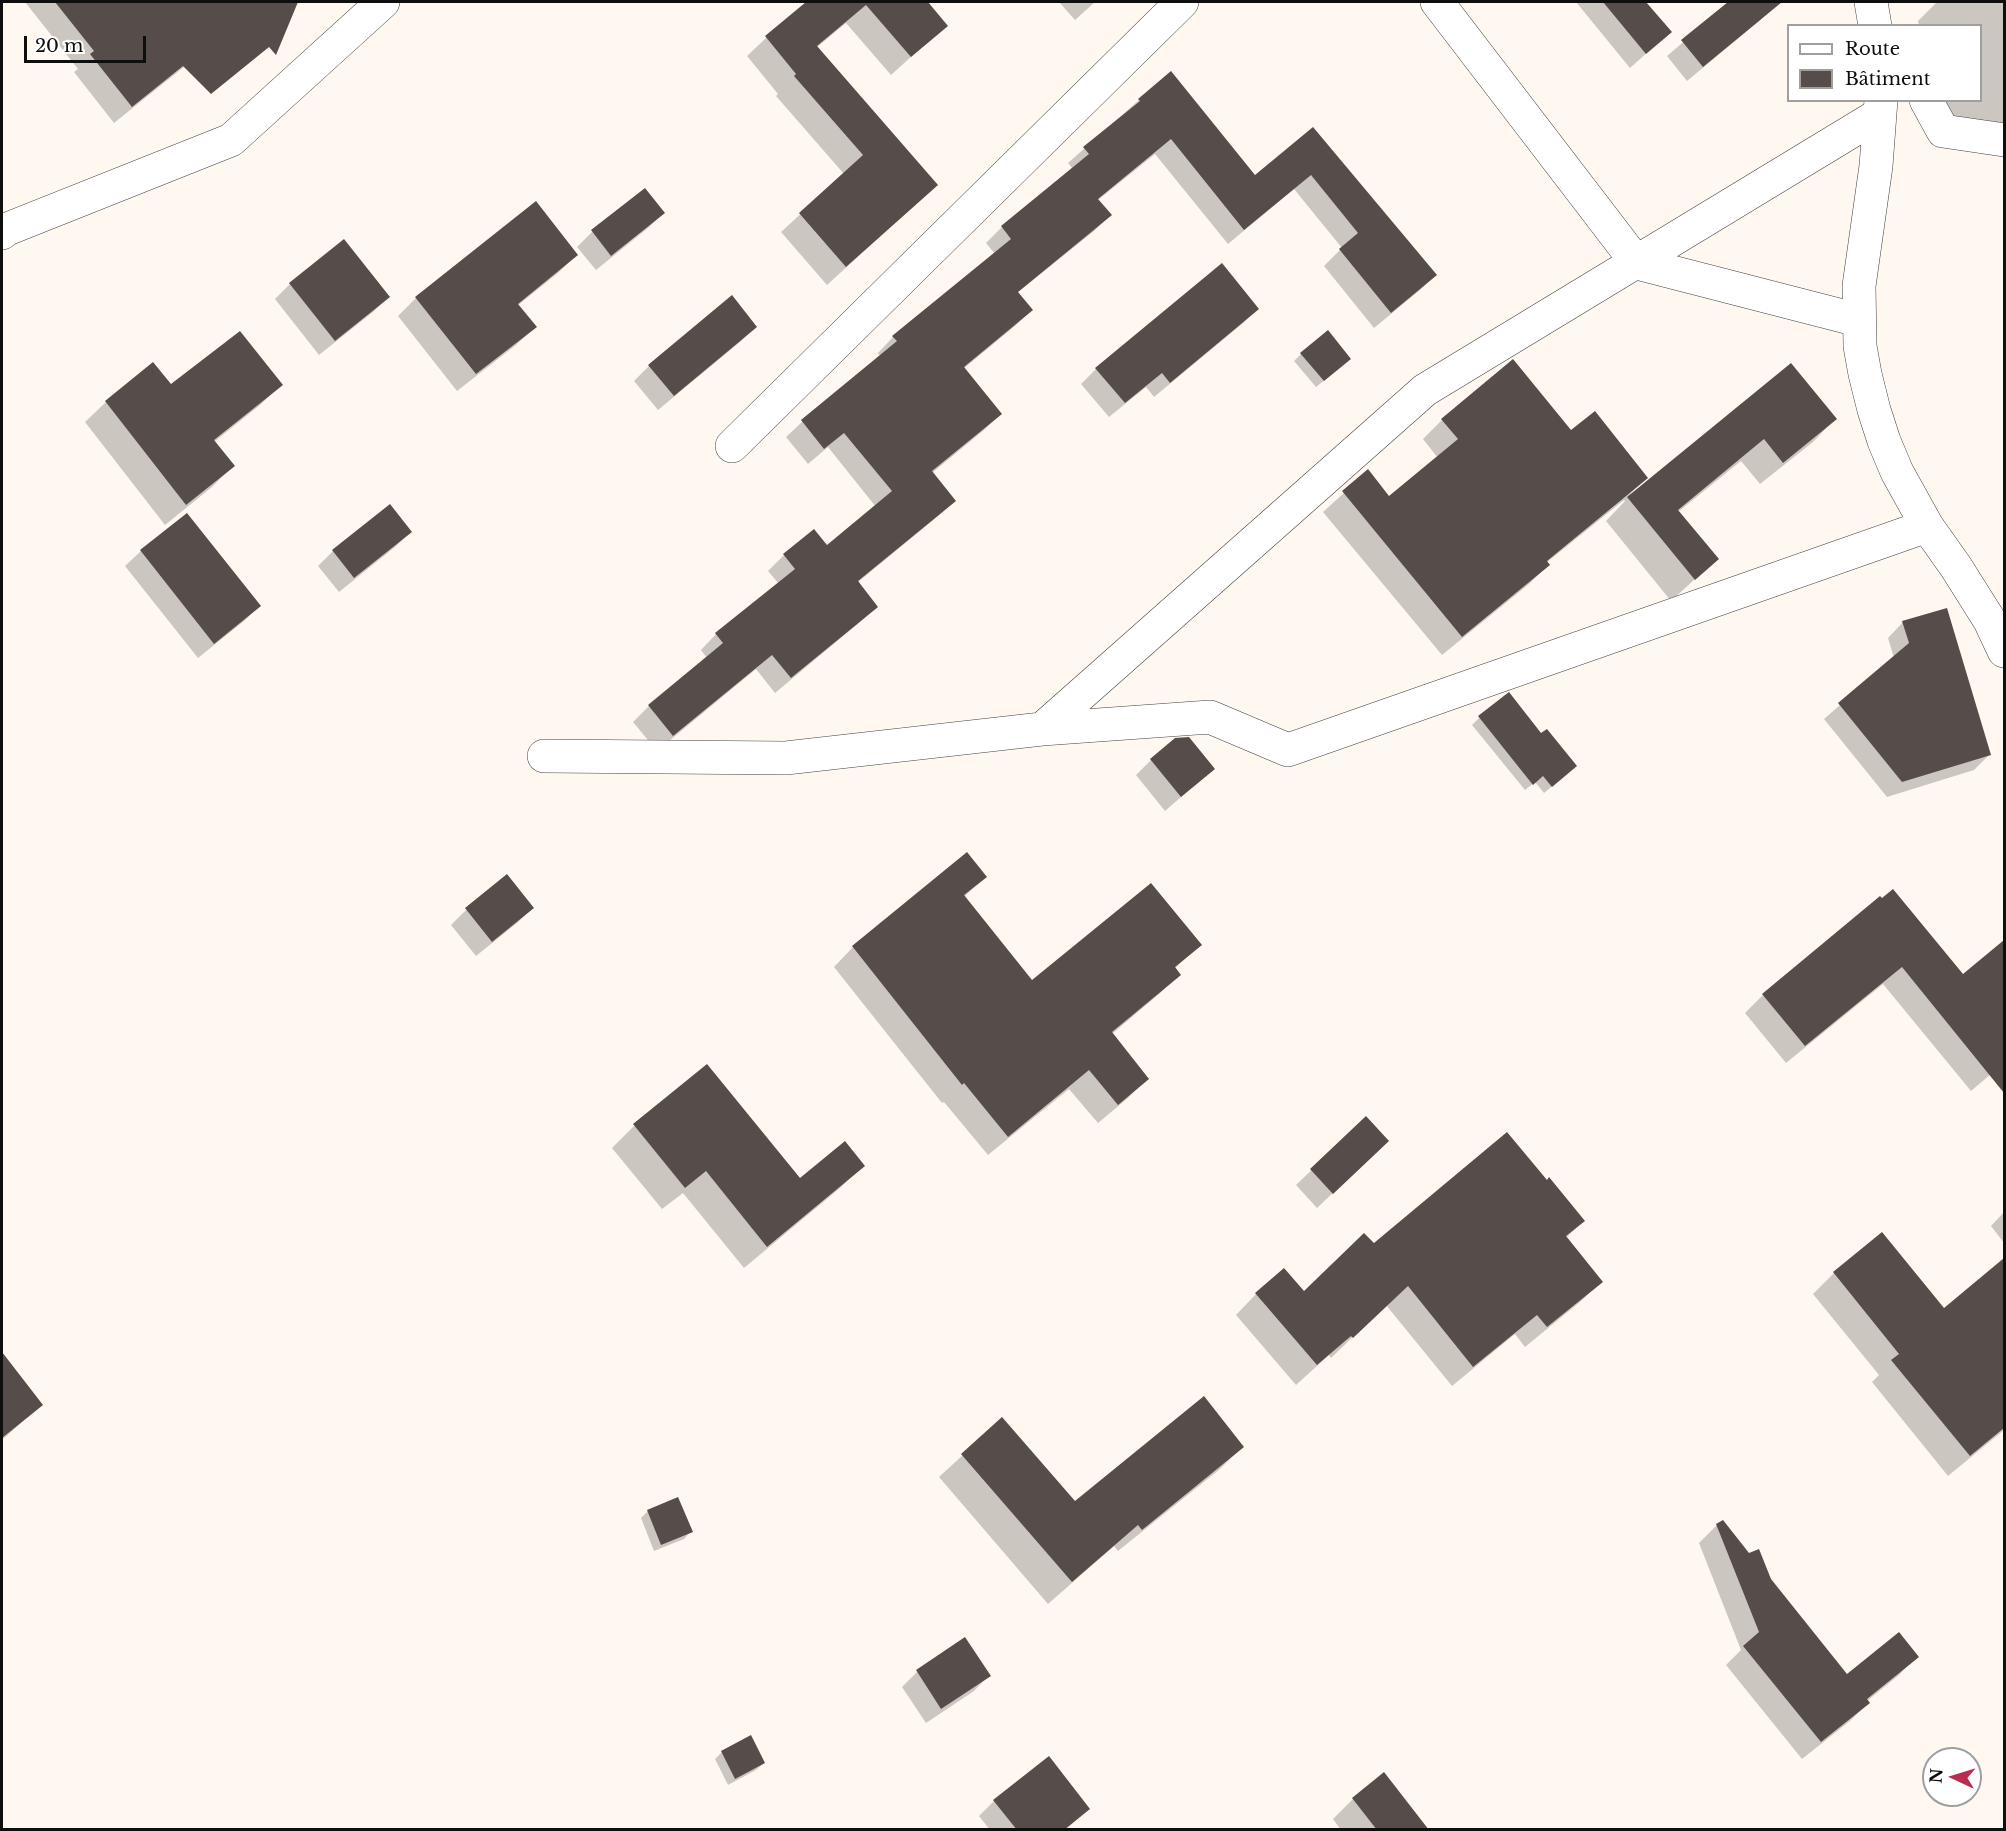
<!DOCTYPE html>
<html>
<head>
<meta charset="utf-8">
<style>
	body { margin:0 }
	#map { position:relative; width:2006px; height:1831px; overflow:hidden; background:#fef8f0; font-family:"Libre Baskerville",serif }
	canvas { display:block }
	.frame { position:absolute; inset:0; border:3px solid #0e0e0e; pointer-events:none }
	.legend { position:absolute; left:1787px; top:24px; width:195px; height:78px; box-sizing:border-box; background:#fff; border:2px solid #9f9f9f; margin:0; padding:8px 10px; list-style:none; font-size:18px; color:#0e0e0e }
	.legend li { display:flex; align-items:center; gap:12px; height:30px }
	.legend b { width:30px; border:2px solid #9f9f9f }
	.north { position:absolute; left:1922px; top:1747px; width:60px; height:60px; box-sizing:border-box; background:#fff; border:2px solid #9f9f9f; border-radius:50%; rotate:274deg; font-size:16px; font-weight:700; line-height:24px; text-align:center; color:#0e0e0e }
	.north::after { content:''; display:block; margin:auto; width:21px; height:27px; background:#b72c50; clip-path:polygon(50% 0,100% 100%,50% 72%,0 100%) }
	.scale { position:absolute; left:24px; top:36px; width:122px; height:27px; box-sizing:border-box; border:3px solid #0e0e0e; border-top:0; padding-left:8px; font-size:18px; line-height:21px; white-space:nowrap; color:#0e0e0e; -webkit-text-stroke:4px #fff; paint-order:stroke }
</style>
</head>
<body>
<div id="map">
<canvas width="2006" height="1831"></canvas>
<div class="frame"></div>
<ul class="legend">
<li><b style="height:8px;background:#fff"></b>Route</li>
<li><b style="height:16px;background:#564d4b"></b>Bâtiment</li>
</ul>
<div class="north">N</div>
<div class="scale">20 m</div>
</div>
<script>
const ctx = document.querySelector('canvas').getContext('2d');
ctx.lineJoin = 'round';
function fill(path, color) { ctx.fillStyle = color; ctx.fill(path, 'evenodd'); }
const shape = rows => new Path2D(rows.map(r => 'M' + r).join(''));
function stroke(path, color, width, dash) { ctx.strokeStyle = color; ctx.lineWidth = width; ctx.lineCap = dash ? 'butt' : 'round'; ctx.setLineDash(dash || []); ctx.stroke(path); }
fill(shape([
	[25,2,265,2,114,123,74,72,78,69],
	[809,2,926,2,946,25,891,75,846,23,816,48,936,185,827,285,781,232,844,174,776,96,778,94,747,56,766,38],
	[1059,2,1095,2,1075,20],
	[1576,2,1645,2,1670,32,1630,68],
	[1730,2,1768,2,1773,7,1758,22,1687,81,1667,56],
	[1937,2,2004,2,2004,134,1944,129,1937,100,1980,100,1980,26,1919,26,1918,21],
	[1139,100,1255,177,1313,129,1435,275,1420,290,1374,328,1324,266,1342,248,1294,189,1228,244,1155,154,1098,200,1110,215,1094,231,1017,293,1031,310,1015,326,963,369,1000,414,984,430,932,473,954,500,938,516,857,583,876,606,860,622,775,693,756,669,657,751,633,722,649,706,707,658,701,650,716,634,779,584,768,571,784,555,814,531,827,547,876,507,828,447,808,464,786,437,802,422,881,357,878,353,893,337,995,254,986,243,1002,227,1072,168,1068,163],
	[663,213,648,228,596,270,577,247,592,232],
	[576,255,558,273,517,306,535,327,516,345,457,391,398,316,416,298],
	[290,284,388,297,373,312,319,355,275,299],
	[1257,309,1242,324,1154,397,1146,387,1109,417,1081,384,1096,369],
	[755,327,740,342,658,410,634,381,649,366],
	[1301,354,1342,366,1316,387,1294,361],
	[153,364,171,386,281,385,260,405,214,442,233,466,212,487,165,525,85,422,106,402],
	[1791,365,1835,419,1813,442,1760,484,1741,461,1678,512,1717,559,1671,601,1606,521,1625,501,1624,500,1546,563,1548,565,1529,584,1442,655,1323,512,1368,471,1389,498,1438,458,1423,439,1442,420,1571,432,1646,478,1630,494,1631,495],
	[390,506,410,532,395,547,339,592,318,566,333,551],
	[187,515,259,606,244,621,198,658,125,566,141,551],
	[1903,622,1989,755,1974,770,1887,797,1824,719,1894,658,1888,638],
	[1479,718,1541,735,1568,773,1544,793,1535,782,1525,790,1472,725],
	[1151,760,1213,769,1165,811,1136,775],
	[985,877,964,897,1032,982,1200,945,1174,969,1179,975,1159,994,1112,1034,1147,1078,1128,1098,1098,1123,1069,1089,988,1155,944,1102,942,1103,834,967,853,947],
	[1880,898,1962,977,2004,942,2004,1011,2002,1013,2004,1017,2004,1063,1971,1091,1883,984,1786,1063,1745,1013,1763,995],
	[532,908,517,923,476,956,451,925,466,910],
	[1366,1118,1372,1156,1317,1208,1296,1185],
	[634,1126,799,1181,863,1165,840,1188,744,1268,683,1193,662,1209,612,1148],
	[2004,1212,2004,1243,1991,1226],
	[1583,1221,1566,1238,1601,1282,1580,1302,1525,1347,1515,1334,1452,1386,1386,1305,1331,1358,1329,1355,1296,1385,1236,1315,1256,1294,1304,1293],
	[2004,1260,2004,1430,1948,1476,1872,1382,1879,1375,1813,1294,1834,1273,1944,1310],
	[6,1360,41,1405,2,1440,2,1364],
	[1002,1419,1075,1503,1242,1447,1220,1469,1118,1551,1114,1546,1048,1604,939,1477],
	[648,1511,691,1531,684,1539,654,1551,641,1518],
	[1717,1525,1769,1580,1847,1677,1917,1656,1899,1675,1867,1701,1868,1703,1850,1721,1802,1759,1726,1665,1741,1650,1699,1543],
	[965,1639,989,1675,974,1691,926,1723,902,1687,917,1672],
	[722,1752,764,1763,756,1770,728,1785,715,1759],
	[1353,1799,1427,1830,1341,1830,1333,1819],
	[994,1801,1088,1809,1065,1830,990,1830,979,1816]
]), '#0003');
fill(shape([
	[55,2,298,2,276,55,269,47,211,94,183,66,132,107,90,54,94,51],
	[806,2,928,2,948,26,911,57,866,5,817,46,938,185,846,267,799,213,863,155,794,76,796,74,765,36],
	[1603,2,1646,2,1672,32,1646,54],
	[1728,2,1782,2,1703,67,1681,40],
	[1171,71,1255,175,1313,127,1437,275,1391,313,1339,249,1358,233,1311,175,1244,230,1171,139,1098,199,1112,215,1018,292,1033,310,964,367,1002,414,932,471,956,501,858,581,878,607,791,678,772,655,673,736,648,705,723,643,715,633,795,569,783,554,814,529,827,545,892,491,844,433,824,449,801,420,897,341,892,336,1011,239,1001,226,1089,154,1083,147,1140,101,1138,99],
	[645,188,665,213,611,256,591,230],
	[536,201,578,255,518,304,537,327,476,374,415,297],
	[344,239,390,297,335,341,289,283],
	[1222,263,1259,309,1170,383,1162,373,1125,403,1095,368],
	[732,295,757,327,674,396,648,365],
	[1328,330,1351,359,1324,381,1300,353],
	[240,331,283,385,214,440,235,466,186,505,105,401,153,362,171,384],
	[1513,359,1571,430,1595,411,1648,478,1547,561,1550,565,1462,637,1342,491,1368,469,1389,496,1458,439,1441,419],
	[1791,363,1837,419,1783,463,1764,439,1678,510,1719,559,1695,580,1627,497],
	[390,504,412,532,354,578,332,550],
	[187,513,261,606,214,644,140,550],
	[1947,608,1991,755,1902,782,1838,703,1909,643,1902,621],
	[1509,692,1541,733,1547,729,1577,766,1552,787,1543,776,1533,785,1478,716],
	[1189,737,1215,769,1181,797,1150,759,1175,738],
	[967,852,987,877,964,895,1032,980,1151,883,1202,945,1175,967,1181,975,1112,1032,1149,1079,1118,1105,1089,1070,1008,1137,964,1083,962,1085,852,946],
	[507,874,534,908,492,942,465,908],
	[1893,889,1963,974,2004,940,2004,1093,1902,967,1805,1046,1762,994,1880,896,1882,898],
	[707,1064,800,1178,845,1141,865,1166,767,1247,706,1171,685,1188,633,1124],
	[1366,1116,1389,1141,1333,1194,1310,1169],
	[1507,1132,1547,1180,1549,1177,1585,1221,1566,1236,1603,1282,1547,1327,1537,1315,1473,1367,1408,1286,1353,1338,1351,1336,1317,1365,1255,1293,1284,1268,1304,1291,1364,1233,1374,1243],
	[1882,1232,1944,1308,2004,1258,2004,1428,1970,1456,1891,1360,1899,1354,1833,1272],
	[2,1352,43,1405,2,1438],
	[1204,1396,1244,1447,1142,1530,1138,1525,1072,1582,961,1454,1002,1417,1075,1501],
	[678,1497,693,1532,661,1545,647,1510],
	[1723,1520,1749,1553,1759,1549,1771,1579,1847,1674,1899,1632,1919,1657,1867,1699,1870,1703,1821,1742,1743,1646,1759,1632,1716,1524],
	[965,1637,991,1676,941,1709,916,1670],
	[751,1735,765,1763,735,1779,721,1751],
	[1049,1756,1090,1809,1064,1830,1017,1830,993,1800],
	[1384,1772,1429,1830,1377,1830,1352,1798]
]), '#564d4b');
const street = shape([
	[1437,2,1637,263,1858,320],
	[1871,2,1875,26],
	[1881,100,1876,166,1859,286,1860,346,1865,374,1874,410,1884,441,1897,472,1927,526,1956,567,1990,621,2004,651],
	[1926,100,1943,131,2004,140],
	[2,233,5,230,231,140,383,2],
	[732,446,1182,2],
	[1042,729,1425,390,1880,114],
	[544,756,786,758,1042,729,1210,717,1288,750,1927,526]
]);
stroke(street, '#414141', 34);
stroke(street, '#fff', 33);
</script>
</body>
</html>
